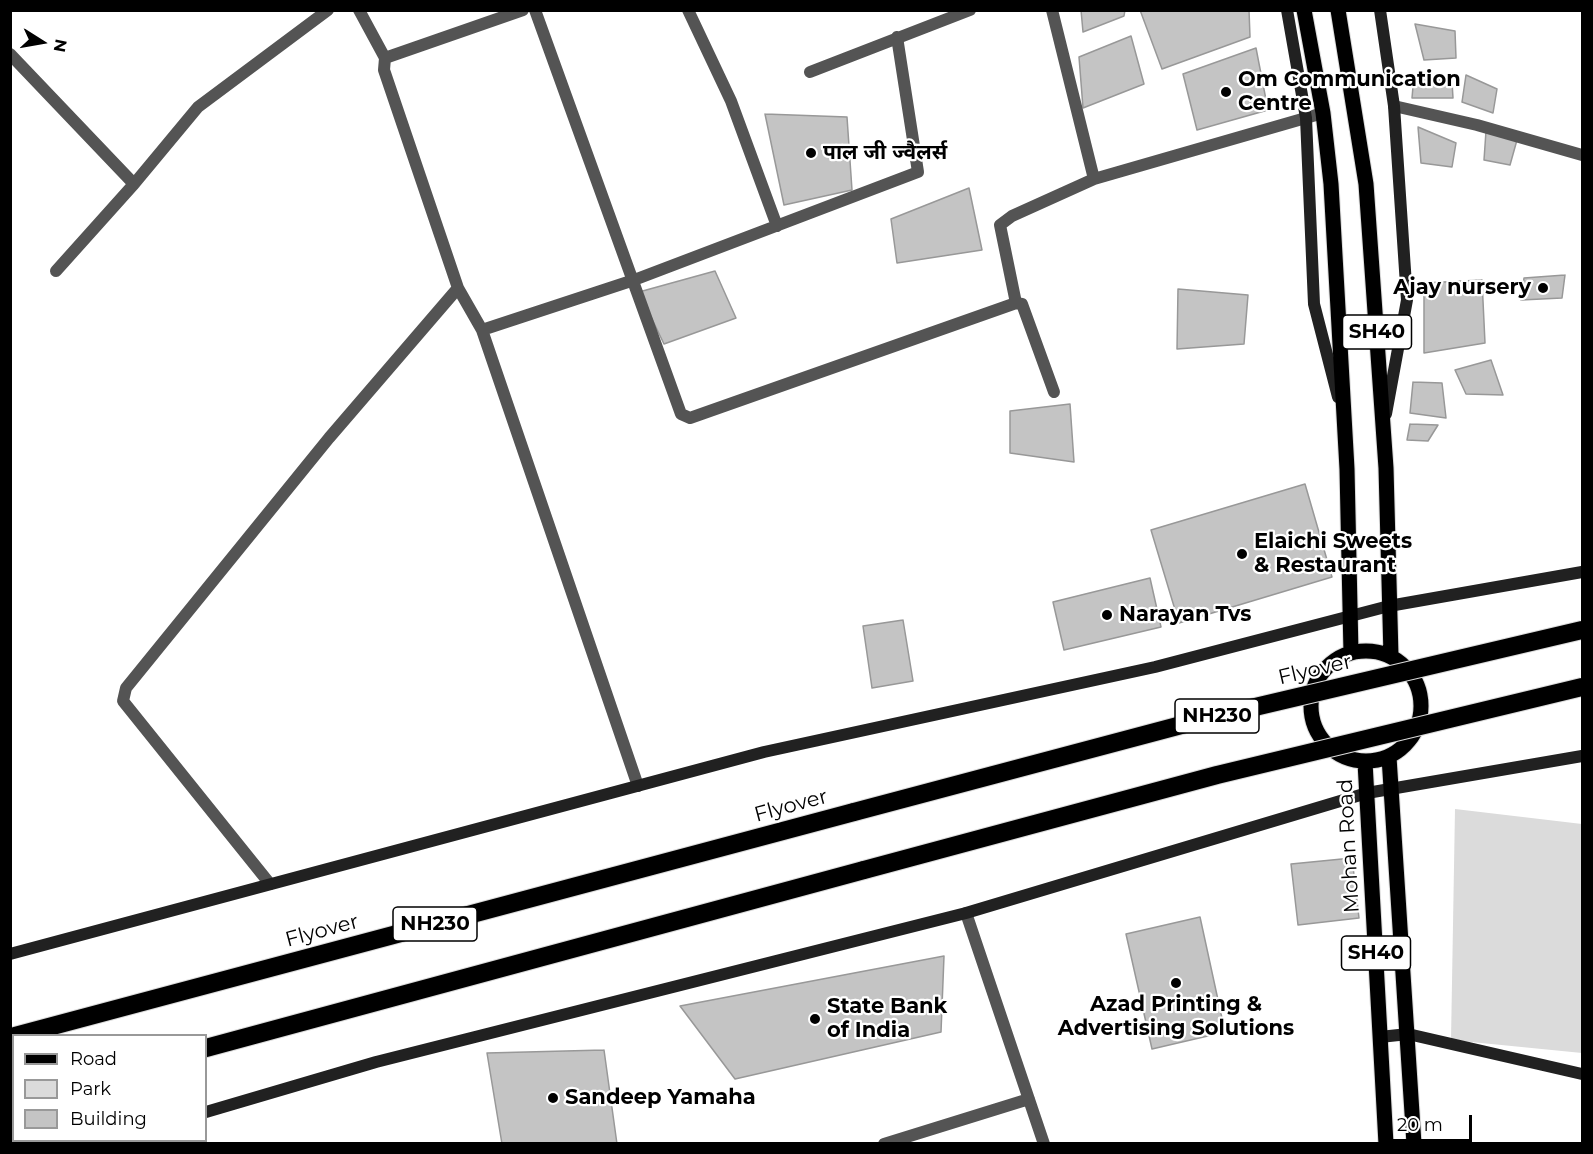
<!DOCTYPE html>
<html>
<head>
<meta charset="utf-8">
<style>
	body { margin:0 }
	#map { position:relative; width:1593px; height:1154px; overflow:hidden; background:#fff; font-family:Montserrat,sans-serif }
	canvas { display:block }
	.frame { position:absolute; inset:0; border:12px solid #000; pointer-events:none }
	.legend { position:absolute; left:12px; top:1034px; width:195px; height:108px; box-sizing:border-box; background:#fff; border:2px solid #999; margin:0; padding:8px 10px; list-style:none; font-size:18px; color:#000 }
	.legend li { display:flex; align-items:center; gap:12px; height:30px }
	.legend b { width:30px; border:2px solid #999 }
	.north { position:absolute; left:12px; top:12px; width:60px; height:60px; -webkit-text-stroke:4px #fff; paint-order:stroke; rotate:101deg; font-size:16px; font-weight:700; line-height:24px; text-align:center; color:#000 }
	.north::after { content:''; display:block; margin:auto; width:21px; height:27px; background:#000; clip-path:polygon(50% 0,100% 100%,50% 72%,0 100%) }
	.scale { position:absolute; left:1386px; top:1115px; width:86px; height:27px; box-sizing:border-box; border:3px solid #000; border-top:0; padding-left:8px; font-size:18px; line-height:21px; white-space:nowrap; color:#000; -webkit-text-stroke:4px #fff; paint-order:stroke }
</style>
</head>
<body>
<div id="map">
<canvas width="1593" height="1154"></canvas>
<div class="frame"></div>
<ul class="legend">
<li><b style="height:8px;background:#000"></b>Road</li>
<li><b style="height:16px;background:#dbdbdb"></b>Park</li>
<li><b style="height:16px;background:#c4c4c4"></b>Building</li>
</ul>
<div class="north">N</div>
<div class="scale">20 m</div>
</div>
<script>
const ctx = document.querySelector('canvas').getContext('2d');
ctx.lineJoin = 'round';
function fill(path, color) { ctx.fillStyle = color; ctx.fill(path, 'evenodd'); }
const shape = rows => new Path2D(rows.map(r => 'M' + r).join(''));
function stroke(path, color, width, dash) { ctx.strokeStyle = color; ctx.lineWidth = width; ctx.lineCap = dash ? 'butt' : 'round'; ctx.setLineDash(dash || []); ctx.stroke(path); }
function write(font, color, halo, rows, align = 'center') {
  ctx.font = font + ' Montserrat,"Noto Sans Devanagari",sans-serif'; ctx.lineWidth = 4.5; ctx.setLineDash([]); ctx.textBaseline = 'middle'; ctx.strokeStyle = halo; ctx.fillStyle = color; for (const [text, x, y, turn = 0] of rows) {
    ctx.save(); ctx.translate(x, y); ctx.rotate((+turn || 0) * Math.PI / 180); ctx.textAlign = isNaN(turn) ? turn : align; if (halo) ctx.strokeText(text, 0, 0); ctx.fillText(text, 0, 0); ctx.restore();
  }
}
fill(shape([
	[1455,809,1582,824,1582,1053,1451,1040]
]), '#dbdbdb');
const building = shape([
	[1081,10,1125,10,1124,16,1083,32,1081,10],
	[1140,10,1249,10,1250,37,1162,69,1140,10],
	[1415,24,1455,31,1456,58,1424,60,1415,24],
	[1131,36,1144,84,1083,108,1079,57,1131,36],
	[1256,48,1268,110,1197,130,1183,74,1256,48],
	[1414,75,1452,82,1453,98,1412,98,1414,75],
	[1466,75,1497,89,1493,113,1462,102,1466,75],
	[765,114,847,117,852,190,784,205,765,114],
	[1418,127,1456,143,1452,167,1421,163,1418,127],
	[1486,131,1517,140,1510,165,1484,160,1486,131],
	[969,188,982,250,897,263,891,219,969,188],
	[715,271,736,318,664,344,639,292,715,271],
	[1565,275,1562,298,1521,300,1524,278,1565,275],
	[1482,280,1485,343,1424,353,1424,283,1482,280],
	[1178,289,1248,295,1244,344,1177,349,1178,289],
	[1491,360,1503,395,1466,394,1455,370,1491,360],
	[1413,382,1442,383,1446,418,1410,413,1413,382],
	[1070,404,1074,462,1010,453,1010,411,1070,404],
	[1410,424,1438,425,1428,441,1407,440,1410,424],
	[1305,484,1332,577,1179,623,1151,530,1305,484],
	[1150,578,1161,627,1064,650,1053,602,1150,578],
	[903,620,913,681,872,688,863,626,903,620],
	[1352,858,1359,918,1298,925,1291,864,1352,858],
	[1200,917,1225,1032,1152,1049,1126,934,1200,917],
	[944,956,941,1032,735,1079,680,1006,944,956],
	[604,1050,617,1144,502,1144,487,1053,604,1050]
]);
fill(building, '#c4c4c4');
stroke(building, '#989898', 1.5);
const primary = shape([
	[1304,10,1323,113,1331,184,1347,469,1351,653],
	[1338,10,1366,184,1386,468,1391,656],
	'1311 706a55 55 0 1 1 110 0a55 55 0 1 1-110 0Z',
	[1389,757,1414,1144],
	[1365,762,1386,1144]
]);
const highway = shape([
	[15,1036,854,812],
	[206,1048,864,870],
	[10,1100,14,1100]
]);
stroke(primary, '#dbdbdb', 17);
stroke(highway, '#dbdbdb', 20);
stroke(shape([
	[359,10,385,58,384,70,458,288,482,330,638,786],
	[535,10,681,414,690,418,1016,303,1022,304,1054,392],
	[688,10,731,101,777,226],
	[1052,10,1094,179],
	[10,54,134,184],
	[385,58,523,10],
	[810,72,970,10],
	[1394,106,1477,125,1582,155],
	[56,271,134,184,198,107,328,10],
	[1016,303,1000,225,1012,216,1094,179,1323,113],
	[482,330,634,280,918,172,897,37],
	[270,884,123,701,126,688,329,438,458,288],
	[966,913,1044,1144],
	[884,1144,1029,1099]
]), '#545454', 12);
stroke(shape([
	[1287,10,1306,118,1314,304,1338,397],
	[1380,10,1394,106,1407,300,1386,414],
	[10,954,764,752,1155,667,1389,606,1582,572],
	[1380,1037,1408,1034,1582,1074],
	[206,1112,376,1062,966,913,1367,793,1582,756],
	[96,1144,106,1140]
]), '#212121', 12);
stroke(primary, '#000', 15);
stroke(highway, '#000', 18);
const highwayBridge = shape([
	[854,812,1204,719,1582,630],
	[864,870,1217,775,1582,687]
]);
stroke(highwayBridge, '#dbdbdb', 20, []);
stroke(highwayBridge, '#000', 18);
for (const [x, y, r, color] of [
	[1226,92,6,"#000"],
	[811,153,6,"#000"],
	[1543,288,6,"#000"],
	[1242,554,6,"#000"],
	[1107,615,6,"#000"],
	[1176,983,6,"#000"],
	[815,1019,6,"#000"],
	[553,1098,6,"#000"]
]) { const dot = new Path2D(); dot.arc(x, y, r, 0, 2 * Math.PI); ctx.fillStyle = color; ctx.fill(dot); stroke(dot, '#fff', 2); }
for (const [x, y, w] of [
	[1377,332,69],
	[1217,716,84],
	[435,924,84],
	[1376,953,69]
]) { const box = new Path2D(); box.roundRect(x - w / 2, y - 17, w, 34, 4.5); ctx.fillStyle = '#fff'; ctx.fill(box); stroke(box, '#000', 1.5); }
write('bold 20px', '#000', null, [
	["SH40",1377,332],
	["NH230",1217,716],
	["NH230",435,924],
	["SH40",1376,953]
]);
write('bold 21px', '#000', '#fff', [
	["Om Communication",1238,80],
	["Centre",1238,104],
	["पाल जी ज्वैलर्स",823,153],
	["Ajay nursery",1531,288,"right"],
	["Elaichi Sweets",1254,542],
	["& Restaurant",1254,566],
	["Narayan Tvs",1119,615],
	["Azad Printing &",1176,1005,"center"],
	["Advertising Solutions",1176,1029,"center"],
	["State Bank",827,1007],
	["of India",827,1031],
	["Sandeep Yamaha",565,1098]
], 'left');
write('21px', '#000', '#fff', [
	["Flyover",1315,670,-13],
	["Flyover",791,806,-15],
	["Mohan Road",1349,846,-93],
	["Flyover",322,931,-15]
]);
</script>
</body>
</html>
